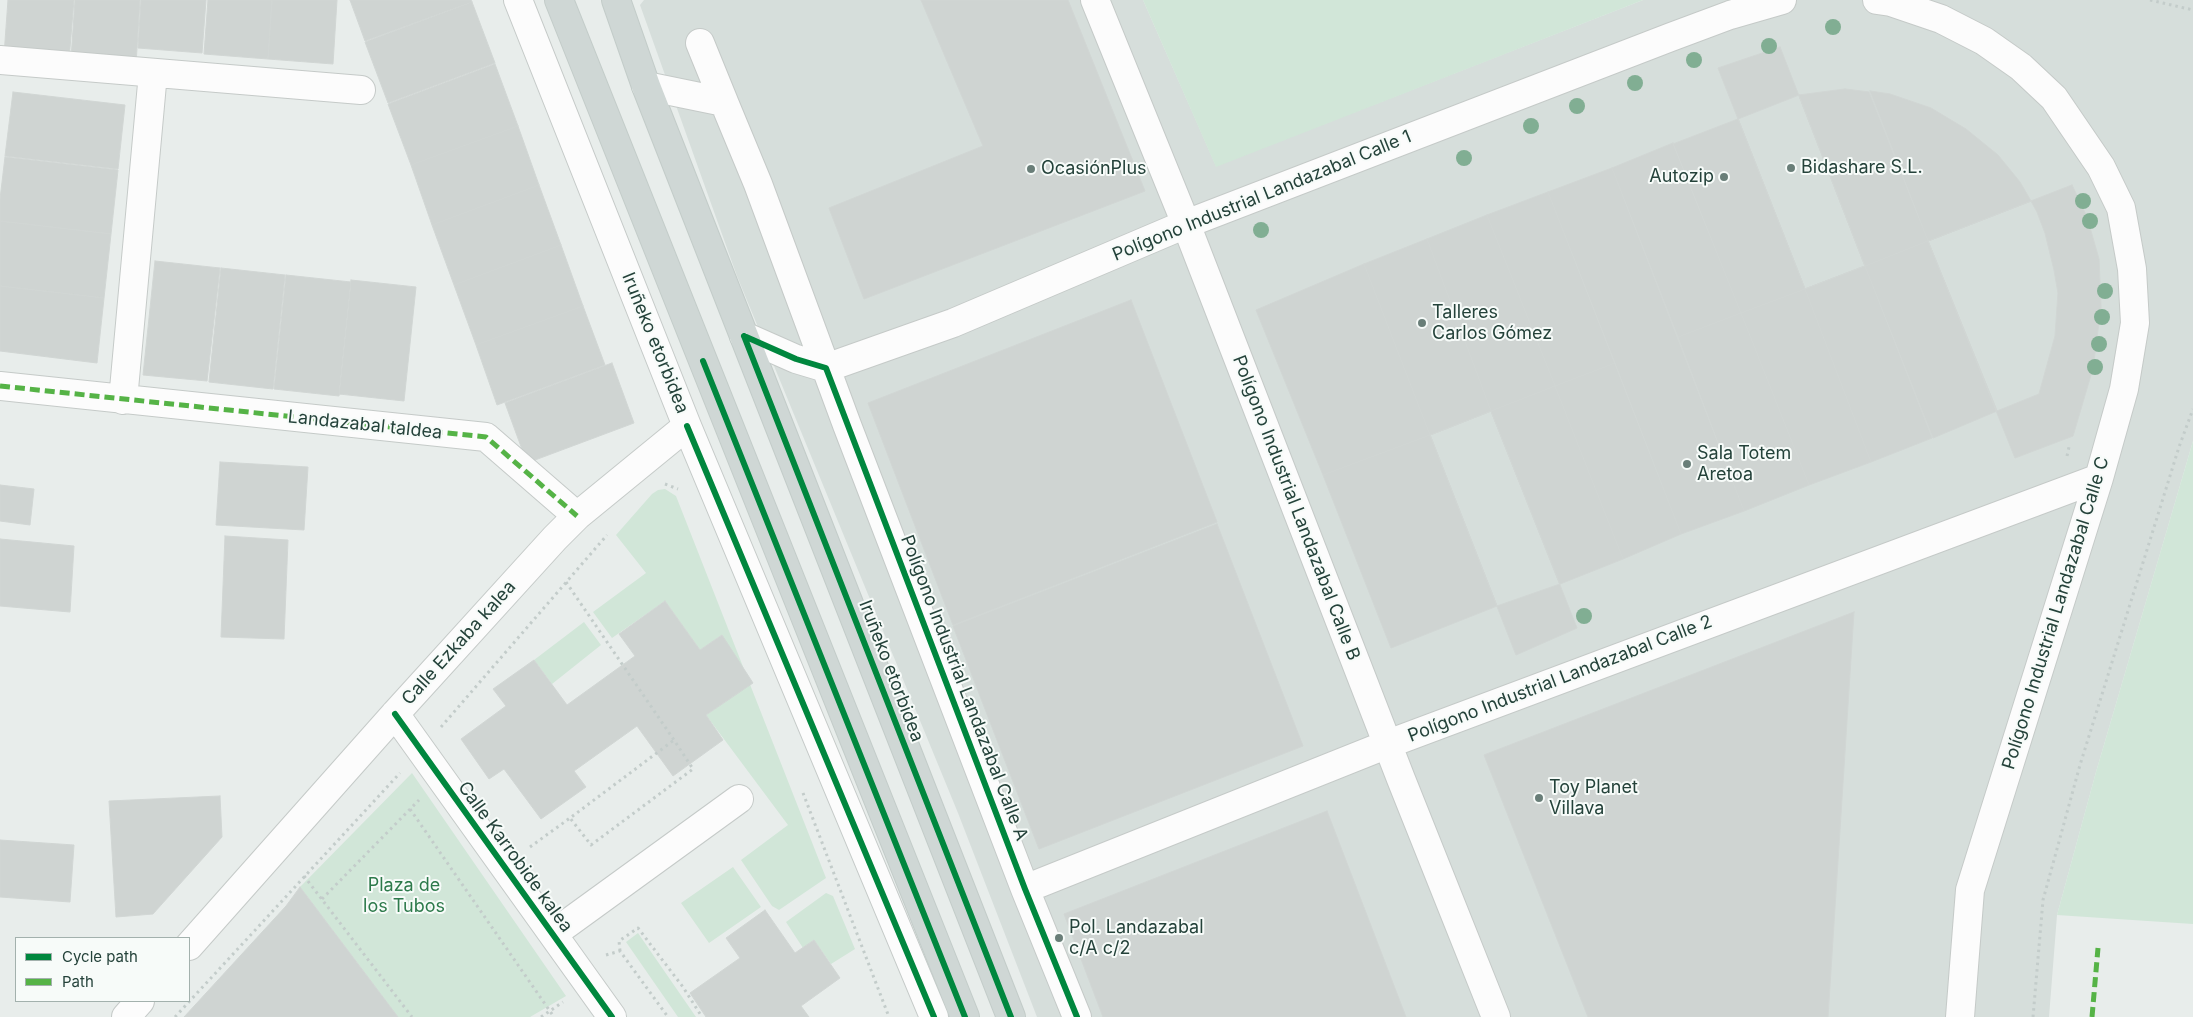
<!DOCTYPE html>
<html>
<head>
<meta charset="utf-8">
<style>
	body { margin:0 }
	#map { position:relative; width:2193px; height:1017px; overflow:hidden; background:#e8edeb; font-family:Inter,sans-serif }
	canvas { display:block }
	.legend { position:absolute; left:15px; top:937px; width:175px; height:65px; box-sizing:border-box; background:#f7fbf9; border:1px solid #a3b1ad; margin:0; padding:6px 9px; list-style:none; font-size:15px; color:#24423a }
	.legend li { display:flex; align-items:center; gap:10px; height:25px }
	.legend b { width:25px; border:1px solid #a3b1ad }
</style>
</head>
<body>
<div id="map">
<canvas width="2193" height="1017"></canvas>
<ul class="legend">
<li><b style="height:6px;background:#00873e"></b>Cycle path</li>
<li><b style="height:6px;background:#55b346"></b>Path</li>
</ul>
</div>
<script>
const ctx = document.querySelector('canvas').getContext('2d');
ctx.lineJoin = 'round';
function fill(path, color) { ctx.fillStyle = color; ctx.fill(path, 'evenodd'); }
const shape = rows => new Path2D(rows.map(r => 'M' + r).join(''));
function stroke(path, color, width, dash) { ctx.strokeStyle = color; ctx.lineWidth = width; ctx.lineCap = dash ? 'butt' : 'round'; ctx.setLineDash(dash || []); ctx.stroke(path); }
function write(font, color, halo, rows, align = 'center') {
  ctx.font = font + ' Inter,sans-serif'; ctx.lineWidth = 4; ctx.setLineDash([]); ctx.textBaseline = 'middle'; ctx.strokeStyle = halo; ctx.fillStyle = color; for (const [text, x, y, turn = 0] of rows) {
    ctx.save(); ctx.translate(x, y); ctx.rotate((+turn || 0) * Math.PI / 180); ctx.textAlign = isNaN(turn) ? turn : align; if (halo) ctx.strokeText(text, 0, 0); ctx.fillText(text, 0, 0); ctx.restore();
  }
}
fill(shape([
	[644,0,1143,0,1216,166,1643,0,2193,0,2193,441,2096,772,2057,915,2049,1017,1037,1017,958,813,737,276,640,5]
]), '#d6dedb');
fill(shape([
	[1143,0,1643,0,1216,167],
	[2193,441,2193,924,2057,915,2096,772],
	[665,489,676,496,826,878,779,910,772,906,741,860,788,825,706,715,749,685,722,635,700,650,665,601,612,638,593,612,646,573,616,535,652,494,658,490],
	[584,622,601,645,552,684,534,660],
	[412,773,566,996,530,1017,398,1017,300,887],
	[733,867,761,907,709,943,681,903],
	[826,893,833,896,855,949,831,964,814,940,803,948,786,922],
	[638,933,696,1017,678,1017,626,942]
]), '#d1e6d8');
const building = shape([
	[8,0,74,0,69,60,4,55,8,0],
	[75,0,140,0,136,64,71,59,75,0],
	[141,0,206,0,202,53,138,48,141,0],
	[208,0,272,0,268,59,204,54,208,0],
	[272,0,337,0,333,64,268,59,272,0],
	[350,0,471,0,472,2,365,41,350,0],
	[921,0,1068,0,1145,191,864,299,829,208,983,146,921,0],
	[472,2,495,63,388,103,365,42,472,2],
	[1780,47,1865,266,1805,289,1718,68,1780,47],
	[495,64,518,126,411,165,388,104,495,64],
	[1845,89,1869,92,1928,241,1865,266,1799,95,1845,89],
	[1870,91,1890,94,1931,108,1966,129,1998,155,2020,182,2031,201,1928,241,1870,91],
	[13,92,125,105,118,169,5,156,13,92],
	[1799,95,1865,266,1805,289,1738,119,1799,95],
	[1738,119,1805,289,1741,313,1673,144,1738,119],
	[518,126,539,185,432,225,411,165,518,126],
	[1673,143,1741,313,1678,337,1612,168,1673,143],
	[5,157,118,170,111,234,0,221,0,199,5,157],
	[1612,168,1744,511,1681,534,1548,192,1612,168],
	[539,185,561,245,454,285,432,225,539,185],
	[2072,185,2087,217,2099,259,2101,307,2093,368,2073,436,2015,458,1928,241,2072,185],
	[1548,192,1615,363,1555,386,1487,215,1548,192],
	[2031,201,2037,212,2045,233,2054,270,2058,293,2055,336,2039,394,1997,411,1928,241,2031,201],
	[1487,215,1555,386,1491,411,1427,239,1487,215],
	[0,221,111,234,104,298,0,286,0,221],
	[1427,239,1491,411,1430,435,1364,264,1427,239],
	[1928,241,1997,411,1933,438,1865,266,1928,241],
	[561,245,583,306,476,345,454,285,561,245],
	[155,261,220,268,207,381,143,375,155,261],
	[1364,264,1430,435,1323,475,1256,310,1364,264],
	[1865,266,1932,438,1871,462,1805,289,1865,266],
	[221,268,285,275,273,389,209,382,221,268],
	[286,275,351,282,339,396,274,389,286,275],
	[351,280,416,287,404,401,339,394,351,280],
	[0,286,104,298,97,363,0,351,0,286],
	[1805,289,1871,462,1809,485,1741,313,1805,289],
	[1131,300,1217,522,953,625,868,403,1131,300],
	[583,306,605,365,497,405,476,345,583,306],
	[1741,313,1809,485,1744,511,1678,337,1741,313],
	[612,363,634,423,527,463,505,403,612,363],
	[1615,363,1681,534,1623,559,1555,386,1615,363],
	[1555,386,1623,559,1560,584,1491,411,1555,386],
	[1491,411,1560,584,1497,606,1430,435,1491,411],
	[1491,411,1577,628,1516,655,1430,435,1491,411],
	[1430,435,1497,606,1391,648,1323,475,1430,435],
	[220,462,308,467,304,530,216,525,220,462],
	[0,485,34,489,30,525,0,521,0,485],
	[1217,524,1303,746,1039,849,953,626,1217,524],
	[225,536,288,540,284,639,221,637,225,536],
	[0,539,74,546,70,612,0,606,0,539],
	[665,601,700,650,722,635,753,683,706,715,723,740,673,776,637,726,574,771,586,787,541,819,504,769,489,779,461,739,506,706,493,689,534,660,567,705,635,656,619,634,665,601],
	[1854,612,1828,1017,1588,1017,1484,755,1854,612],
	[220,796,222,837,153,914,116,917,109,801,220,796],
	[1327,811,1406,1017,1103,1017,1064,914,1327,811],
	[0,840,74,845,70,902,0,897,0,840],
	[300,887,398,1017,184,1017,286,906,300,887],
	[765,910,795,953,814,940,840,978,801,1006,809,1017,706,1017,690,993,740,958,726,938,765,910]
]);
fill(building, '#cfd4d2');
stroke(building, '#d1d6d4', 1);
const minor = shape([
	[518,0,687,426,934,1017],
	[1095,0,1186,224,1401,779,1496,1017],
	[1877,0,1891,2,1941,19,1984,41,2021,67,2054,98,2101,167,2121,208,2132,269,2135,323,2124,389,2099,478,1970,890,1960,1017],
	[700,43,724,102],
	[0,60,361,90],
	[646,86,724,102,758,184,847,425,1025,889,1077,1017],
	[744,336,796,359,826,368,953,323,1186,224,1671,37,1730,15,1782,0],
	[0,386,486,437,577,516],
	[123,400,153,73],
	[395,714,612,1017],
	[1025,889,1388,744,2099,478],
	[553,934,739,799],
	[189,946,395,714,555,538,577,516,687,426],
	[126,1017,140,1001]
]);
const major = shape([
	[559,0,965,1017],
	[616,0,646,86,1011,1017]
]);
stroke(minor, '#c5cac8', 30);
stroke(major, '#c3ccc9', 30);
stroke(shape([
	[2150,0,2193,10],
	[2067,456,2069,447],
	[665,484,678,489],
	[566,582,674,740,693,769,591,845,570,818,674,740],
	[441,727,607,535],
	[803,793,889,1017],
	[410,809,554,1017],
	[530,847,570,818],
	[304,876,412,1017],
	[322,899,419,800],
	[620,951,619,941,638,928,683,987,702,1017],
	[606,955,620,951,668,1017],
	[175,1017,400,773],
	[541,1017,563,1002],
	[2033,1017,2043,900,2080,765,2179,447,2193,409]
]), '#c3ccca', 3, [2.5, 4]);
stroke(minor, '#fcfcfc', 28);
stroke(major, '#cfd7d5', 28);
stroke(shape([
	[0,386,486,437,577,516],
	[2092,1017,2098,948]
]), '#55b346', 5, [10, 5]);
stroke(shape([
	[744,336,796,359,826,368,1025,889,1077,1017],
	[744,336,1011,1017],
	[703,361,965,1017],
	[687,426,934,1017],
	[395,714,612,1017]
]), '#00873e', 6);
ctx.fillStyle = '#81ae93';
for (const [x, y] of [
	[1833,27],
	[1769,46],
	[1694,60],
	[1635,83],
	[1577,106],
	[1531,126],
	[1464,158],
	[2083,201],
	[2090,221],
	[1261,230],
	[2105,291],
	[2102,317],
	[2099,344],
	[2095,367],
	[1584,616]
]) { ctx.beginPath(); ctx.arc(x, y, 8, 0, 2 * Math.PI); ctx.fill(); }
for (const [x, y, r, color] of [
	[1791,168,5,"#697e78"],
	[1031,169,5,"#697e78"],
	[1724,177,5,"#697e78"],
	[1422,323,5,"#697e78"],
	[1687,464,5,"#697e78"],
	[1539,798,5,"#697e78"],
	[1059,938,5,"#697e78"]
]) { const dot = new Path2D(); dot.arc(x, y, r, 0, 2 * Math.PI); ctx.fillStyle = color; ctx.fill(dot); stroke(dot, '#f7fbf9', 2); }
write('18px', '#24423a', '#f7fbf9', [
	["Bidashare S.L.",1801,168],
	["OcasiónPlus",1041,169],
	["Autozip",1714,177,"right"],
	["Talleres",1432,313],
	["Carlos Gómez",1432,334],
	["Sala Totem",1697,454],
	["Aretoa",1697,475],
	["Toy Planet",1549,788],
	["Villava",1549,809],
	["Pol. Landazabal",1069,928],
	["c/A c/2",1069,949]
], 'left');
write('18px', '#24423a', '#f7fbf9', [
	["Polígono Industrial Landazabal Calle 1",1262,196,-22],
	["Iruñeko etorbidea",655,343,68],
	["Landazabal taldea",365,425,6],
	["Polígono Industrial Landazabal Calle B",1296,508,69],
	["Polígono Industrial Landazabal Calle C",2056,613,-73],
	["Calle Ezkaba kalea",459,643,-48],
	["Iruñeko etorbidea",891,671,69],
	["Polígono Industrial Landazabal Calle 2",1560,679,-21],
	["Polígono Industrial Landazabal Calle A",964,688,69],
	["Calle Karrobide kalea",515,857,54]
]);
write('18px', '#2d7a4b', '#f7fbf9', [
	["Plaza de",404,886],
	["los Tubos",404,907]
]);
</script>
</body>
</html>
